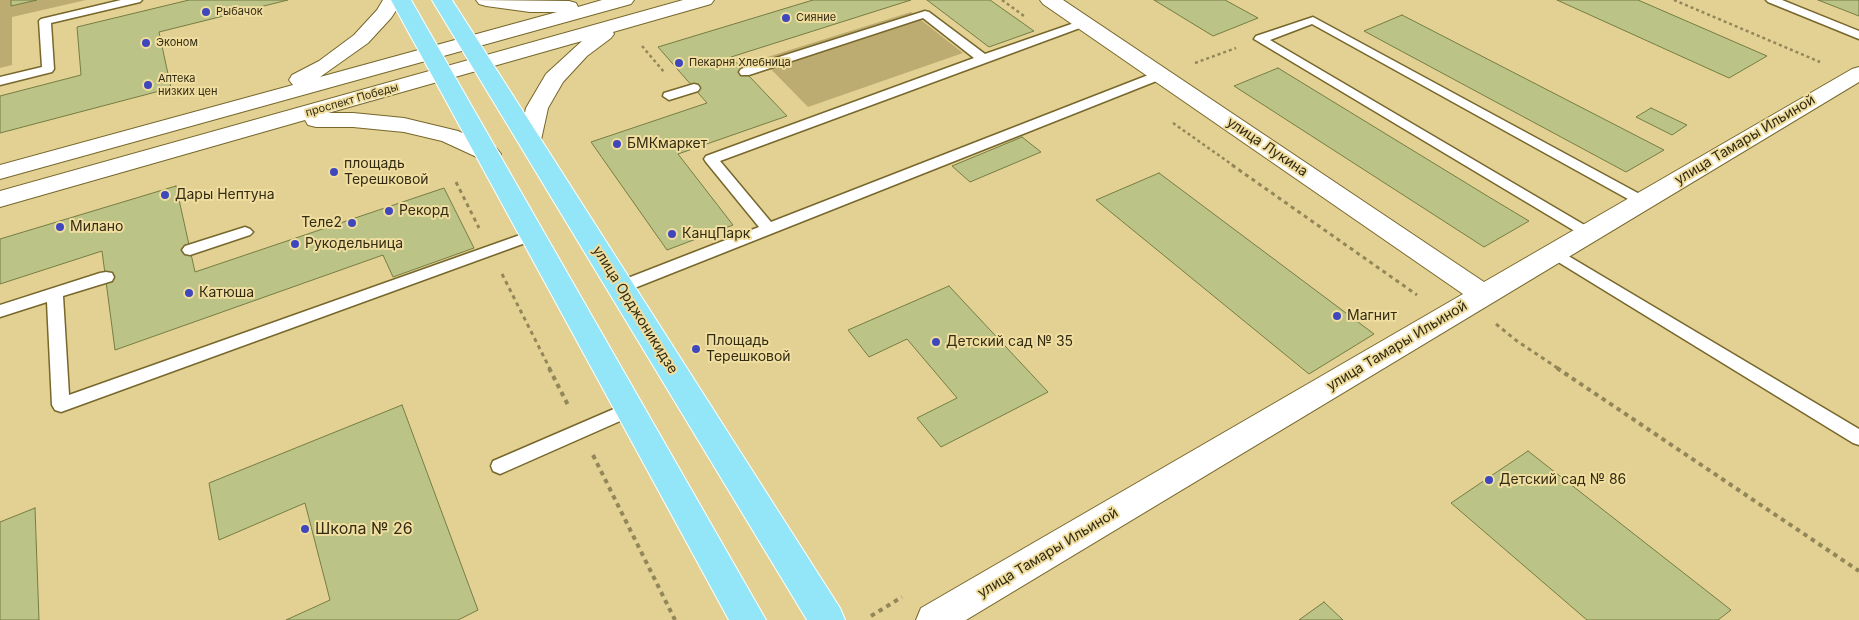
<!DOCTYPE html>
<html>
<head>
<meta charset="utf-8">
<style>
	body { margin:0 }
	canvas { display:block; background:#e2d193 }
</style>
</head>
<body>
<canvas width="1859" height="620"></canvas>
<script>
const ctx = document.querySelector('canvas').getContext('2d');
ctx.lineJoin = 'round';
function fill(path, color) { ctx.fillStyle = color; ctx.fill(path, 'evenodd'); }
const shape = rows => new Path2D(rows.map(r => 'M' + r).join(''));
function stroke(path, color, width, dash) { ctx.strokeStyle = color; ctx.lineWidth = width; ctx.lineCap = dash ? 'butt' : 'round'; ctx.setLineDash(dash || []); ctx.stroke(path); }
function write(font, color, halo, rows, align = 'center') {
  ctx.font = font + ' Inter,sans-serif'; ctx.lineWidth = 4; ctx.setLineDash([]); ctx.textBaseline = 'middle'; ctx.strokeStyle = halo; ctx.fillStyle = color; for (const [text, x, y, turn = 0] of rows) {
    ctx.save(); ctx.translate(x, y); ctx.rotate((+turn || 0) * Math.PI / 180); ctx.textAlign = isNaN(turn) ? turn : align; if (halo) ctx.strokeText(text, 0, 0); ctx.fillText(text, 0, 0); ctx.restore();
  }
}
fill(shape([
	[0,0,86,0,12,17,12,65,0,68],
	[911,12,963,53,808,107,761,59]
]), '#bdac71');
const building = shape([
	[11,0,37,0,11,6,11,0],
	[189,0,288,0,159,32,171,88,0,133,0,96,81,75,77,27,189,0],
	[813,0,911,0,731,57,787,116,678,154,733,225,667,250,591,142,707,103,658,47,813,0],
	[927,0,990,0,1034,31,989,47,927,0],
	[1154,0,1225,0,1258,18,1213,36,1154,0],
	[1557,0,1638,0,1767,56,1729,78,1557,0],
	[1818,0,1859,0,1859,16,1818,0],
	[1402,15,1664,150,1626,172,1364,31,1402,15],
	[1278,68,1489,197,1529,221,1484,247,1234,86,1278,68],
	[1651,108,1687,125,1672,135,1636,117,1651,108],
	[1022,137,1041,152,970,182,952,166,1022,137],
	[1159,173,1374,334,1309,374,1096,200,1159,173],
	[176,186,195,272,444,188,474,248,393,277,383,255,115,350,102,251,0,284,0,239,176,186],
	[949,286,1048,392,941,447,917,418,957,398,907,339,869,357,848,330,949,286],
	[402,405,478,610,458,620,286,620,330,600,305,503,219,540,209,483,402,405],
	[1528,451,1731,610,1718,620,1587,620,1451,503,1528,451],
	[35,508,39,620,0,620,0,522,35,508],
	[1324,602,1343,620,1299,620,1324,602]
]);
fill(building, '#bbc386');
stroke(building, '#777d42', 1);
const lane = shape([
	[121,0,142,0,140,2,51,23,54,69,52,72,0,85,0,77,42,67,39,21,41,19,121,0],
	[1766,0,1782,0,1859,31,1859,39,1768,2,1766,0],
	[925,11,929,12,985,54,1080,21,1084,19,1090,23,1088,25,720,161,771,222,1156,72,1164,72,1166,75,1164,78,627,291,621,292,615,291,613,287,615,283,759,227,706,162,704,159,706,156,974,58,923,18,749,75,741,75,739,72,741,69,925,11],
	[1313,17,1647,198,1649,201,1647,204,1642,206,1637,204,1312,24,1270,40,1593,230,1596,233,1593,236,1588,238,1583,236,1254,39,1256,36,1313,17],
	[694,84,698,85,700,88,698,91,669,100,663,96,664,93,694,84],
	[245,227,250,229,253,232,250,235,190,255,185,254,182,250,185,246,245,227],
	[534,230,539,232,542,235,539,238,61,412,55,410,52,405,47,302,0,317,0,305,100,273,106,272,112,273,114,277,112,281,63,296,69,395,534,230],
	[1555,248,1859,429,1859,445,1853,443,1550,257,1547,253,1550,249,1555,248],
	[630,402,636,404,639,409,636,414,507,471,500,474,493,471,491,466,493,461,630,402]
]);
const street = shape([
	[1040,0,1063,0,1484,282,1852,69,1859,67,1859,82,966,620,916,620,921,608,1463,294,1043,4,1040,0]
]);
const secondary = shape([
	[383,0,403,0,391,18,368,43,320,77,557,12,530,12,486,6,479,4,476,0,569,1,576,3,578,7,602,0,634,0,631,4,0,179,0,165,293,85,289,80,292,75,319,61,354,35,377,10,383,0],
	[683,0,714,0,711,4,613,32,614,34,611,38,587,56,563,82,548,108,541,140,538,145,530,147,522,145,519,140,526,108,546,74,582,41,328,113,353,113,404,118,458,131,497,149,501,154,497,159,489,161,481,159,442,141,404,132,353,127,316,127,308,125,305,120,0,207,0,191,683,0]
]);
const primary = shape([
	[391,0,411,0,766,620,729,620,391,0],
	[432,0,452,0,840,608,845,620,807,620,432,0]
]);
stroke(lane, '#77672b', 3);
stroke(street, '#77672b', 2);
stroke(secondary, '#77672b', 2);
stroke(primary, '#fff', 2);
stroke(shape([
	[1002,0,1024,16],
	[1674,0,1820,62],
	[642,46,664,72],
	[1195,63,1236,48],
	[1173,123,1234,166]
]), '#938759', 2.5, [3, 3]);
stroke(shape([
	[1232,165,1417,295],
	[456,182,479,228],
	[502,274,550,369],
	[1496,324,1517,341,1559,369]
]), '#938759', 3, [4, 4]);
stroke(shape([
	[549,368,569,407],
	[1557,368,1859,571],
	[593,455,675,620],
	[871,616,902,597]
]), '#938759', 4, [4.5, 4.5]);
fill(lane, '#fff');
fill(street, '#fff');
fill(secondary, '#fff');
fill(primary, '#92e6f7');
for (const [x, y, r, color] of [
	[206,12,5,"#3f47bc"],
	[786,18,5,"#3f47bc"],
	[146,43,5,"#3f47bc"],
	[679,63,5,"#3f47bc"],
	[148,85,5,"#3f47bc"],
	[617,144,5,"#3f47bc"],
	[334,172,5,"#3f47bc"],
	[165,195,5,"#3f47bc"],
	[389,211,5,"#3f47bc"],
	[352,223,5,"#3f47bc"],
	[60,227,5,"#3f47bc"],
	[672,234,5,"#3f47bc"],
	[295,244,5,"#3f47bc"],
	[189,293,5,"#3f47bc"],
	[1337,316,5,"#3f47bc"],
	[936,342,5,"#3f47bc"],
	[696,349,5,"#3f47bc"],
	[1489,480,5,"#3f47bc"],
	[305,529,5,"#3f47bc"]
]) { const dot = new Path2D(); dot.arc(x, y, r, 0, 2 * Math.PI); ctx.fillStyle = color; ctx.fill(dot); stroke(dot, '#f0dea0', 2); }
write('11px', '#332c13', '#f0dea0', [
	["Рыбачок",216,12],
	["Сияние",796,18],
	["Эконом",156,43],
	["Пекарня Хлебница",689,63],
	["Аптека",158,79],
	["низких цен",158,92]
], 'left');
write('11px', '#332c13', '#f0dea0', [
	["проспект Победы",352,100,-16]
]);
write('14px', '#332c13', '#f0dea0', [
	["улица Тамары Ильиной",1745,140,-31],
	["улица Лукина",1267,147,34],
	["улица Орджоникидзе",635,310,58],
	["улица Тамары Ильиной",1397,346,-31],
	["улица Тамары Ильиной",1048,553,-31]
]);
write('14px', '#332c13', '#f0dea0', [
	["БМКмаркет",627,144],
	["площадь",344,164],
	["Терешковой",344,180],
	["Дары Нептуна",175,195],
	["Рекорд",399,211],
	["Теле2",342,223,"right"],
	["Милано",70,227],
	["КанцПарк",682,234],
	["Рукодельница",305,244],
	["Катюша",199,293],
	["Магнит",1347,316],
	["Площадь",706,341],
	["Терешковой",706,357],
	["Детский сад № 35",946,342],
	["Детский сад № 86",1499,480]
], 'left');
write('16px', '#332c13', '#f0dea0', [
	["Школа № 26",315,529]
], 'left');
</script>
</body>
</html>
